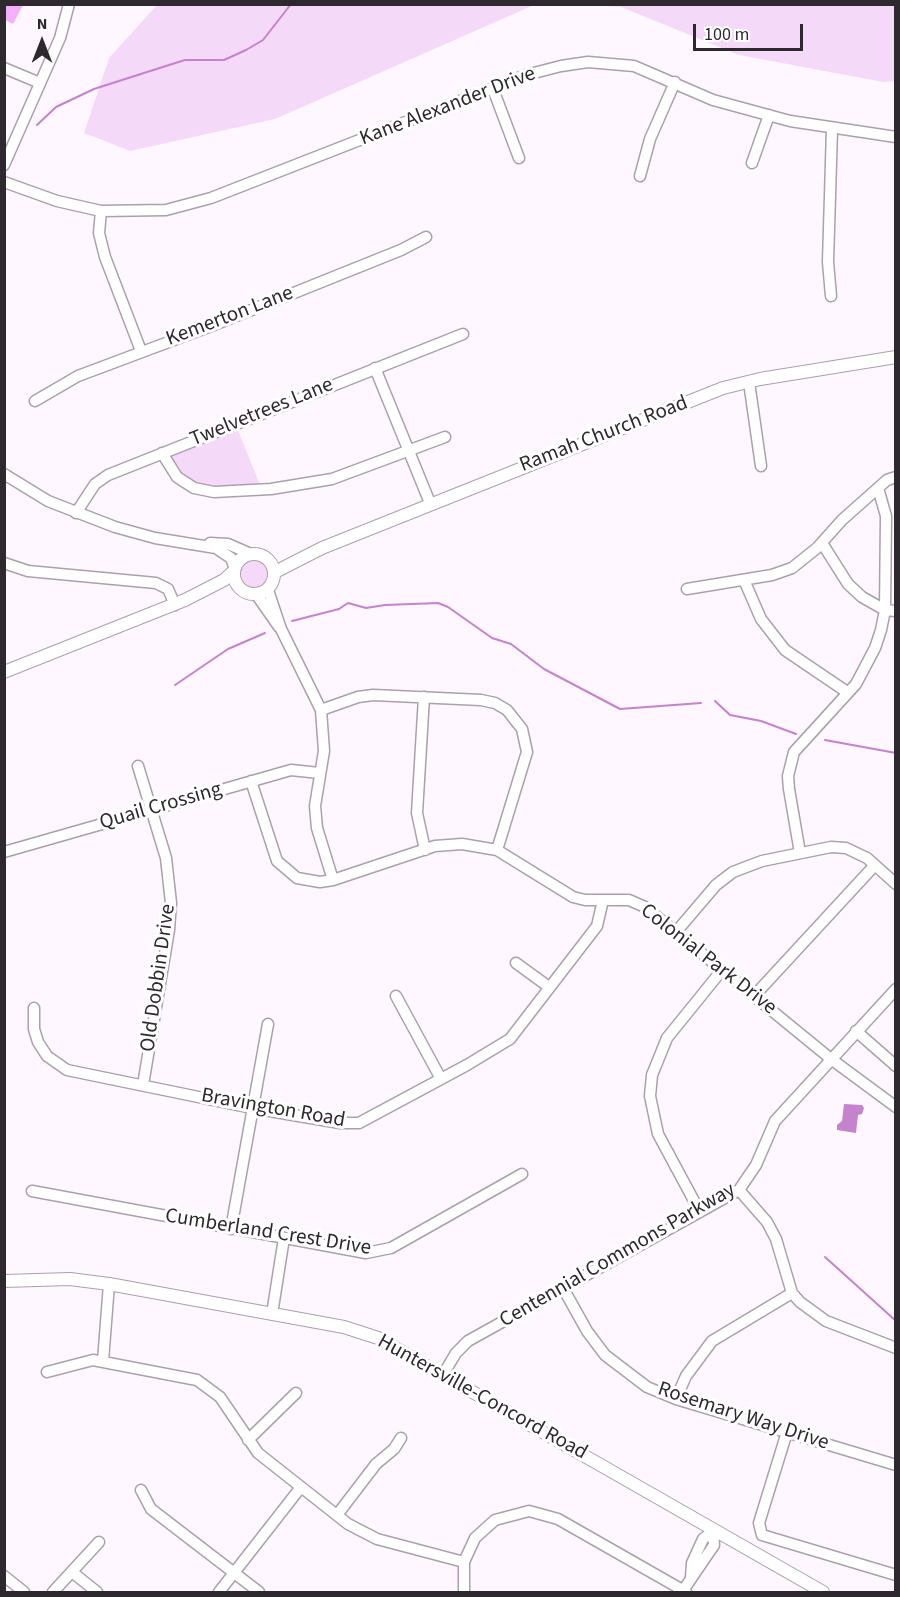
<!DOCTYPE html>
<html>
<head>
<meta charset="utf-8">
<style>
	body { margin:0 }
	#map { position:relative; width:900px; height:1597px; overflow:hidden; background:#fef7ff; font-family:"Source Sans 3",sans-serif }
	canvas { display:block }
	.frame { position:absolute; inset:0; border:6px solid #2d292e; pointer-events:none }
	.north { position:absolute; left:12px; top:12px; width:60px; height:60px; -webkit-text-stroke:4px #fff; paint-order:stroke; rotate:0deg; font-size:16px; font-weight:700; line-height:24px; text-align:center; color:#2d292e }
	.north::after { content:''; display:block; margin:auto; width:21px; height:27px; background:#2d292e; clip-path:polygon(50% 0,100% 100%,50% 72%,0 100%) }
	.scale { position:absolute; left:693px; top:24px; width:110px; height:27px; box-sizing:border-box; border:3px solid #2d292e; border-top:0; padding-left:8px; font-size:18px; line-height:21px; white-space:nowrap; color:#2d292e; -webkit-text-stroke:4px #fff; paint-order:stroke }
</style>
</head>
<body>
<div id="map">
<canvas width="900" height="1597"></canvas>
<div class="frame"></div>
<div class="north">N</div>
<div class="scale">100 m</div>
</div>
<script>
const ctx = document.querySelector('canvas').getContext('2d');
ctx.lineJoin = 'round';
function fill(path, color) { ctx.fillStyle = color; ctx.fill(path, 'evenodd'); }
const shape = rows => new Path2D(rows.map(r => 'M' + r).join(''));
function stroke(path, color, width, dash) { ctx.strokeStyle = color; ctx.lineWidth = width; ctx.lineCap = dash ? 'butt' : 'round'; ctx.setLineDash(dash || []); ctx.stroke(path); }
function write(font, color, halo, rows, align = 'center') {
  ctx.font = font + ' "Source Sans 3",sans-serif'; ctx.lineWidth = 6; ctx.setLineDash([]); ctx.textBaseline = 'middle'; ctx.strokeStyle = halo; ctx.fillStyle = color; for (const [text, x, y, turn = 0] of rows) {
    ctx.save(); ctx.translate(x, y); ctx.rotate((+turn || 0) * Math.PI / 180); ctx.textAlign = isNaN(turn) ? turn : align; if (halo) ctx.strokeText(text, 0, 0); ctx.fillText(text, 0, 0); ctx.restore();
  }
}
fill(shape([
	[157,5,157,4,534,5,275,119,130,151,84,133,109,58],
	[585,5,895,5,895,81,883,82,739,55,621,7],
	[237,428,261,487,211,488,199,487,181,477,169,458,170,454],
	'234 574a20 20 0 1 1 40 0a20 20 0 1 1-40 0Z'
]), '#f5d9f9');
fill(shape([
	[4,5,23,5,13,24,5,20]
]), '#f4affd');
fill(shape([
	[844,1104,862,1105,864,1108,862,1114,858,1115,856,1133,837,1130,837,1125,842,1121]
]), '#c583ce');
stroke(shape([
	[37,125,56,107,94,89,169,65,185,60,224,60,246,50,263,40,291,4],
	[292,621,339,609,348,603,366,608,385,605,438,603,448,607,492,638,511,644,544,669,620,709,701,703],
	[175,685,228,649,265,633],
	[715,701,730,715,761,721,796,734],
	[825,740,896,753],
	[825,1257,896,1321]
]), '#c583ce', 2);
const minor = shape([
	[4,68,40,83],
	[493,89,519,158],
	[752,163,769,115],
	[4,165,60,38,69,4],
	[640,176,650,139,675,82],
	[4,182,57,201,101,211,166,210,211,198,526,75,561,66,588,62,634,66,713,100,790,121,896,137],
	[101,211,99,233,105,257,141,351],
	[831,296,828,262,832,129],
	[375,368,430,503],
	[749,382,761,466],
	[35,401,78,376,214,325,401,250,426,237],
	[162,453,177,477,194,488,214,492,271,489,332,479,445,437],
	[4,474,48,501,115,527,155,538,216,548,231,558,235,569],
	[76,513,95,484,108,475,463,334],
	[210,543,228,544,251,554],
	[822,543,848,584,862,597,885,610,896,611],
	[4,563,28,571,156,583,168,589,175,605],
	[744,580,761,619,785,650,847,692],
	[687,589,772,575,792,568,817,548,842,520,887,480,896,477],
	[268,590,281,629,321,710,324,751,315,806,317,828,333,880],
	[256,594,279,627],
	[424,697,417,813,425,850],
	[321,710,358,697,373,695,481,700,495,703,507,710,522,729,527,752,497,850],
	[138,766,166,858,171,903,169,930,143,1085],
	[251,781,277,861,297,878,320,882,333,880,435,846,462,844,497,850,573,897,585,900,629,900,645,907,831,1059,896,1107],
	[4,852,291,770,319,773],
	[800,853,789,789,788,776,794,752,856,684,875,648,881,630,885,610,886,516,878,488],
	[676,932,716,885,733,872,762,861,831,847,846,848,867,858,896,884],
	[516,963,549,987],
	[396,996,441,1079],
	[754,996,875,865],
	[34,1008,34,1029,38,1042,47,1056,67,1070,252,1108,340,1123,359,1123,467,1065,510,1039,597,926,603,900],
	[856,1031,896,1066],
	[739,1190,767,1222,776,1239,792,1293,800,1302,826,1321,896,1348],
	[32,1191,366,1253,391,1248,522,1174],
	[700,1212,658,1134,650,1096,652,1075,667,1038,722,970],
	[231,1229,268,1024],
	[563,1288,587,1331,605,1355,647,1387,676,1399,896,1465],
	[272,1314,284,1238],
	[103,1361,109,1284],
	[47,1372,93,1360,197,1380,220,1397,258,1453,348,1524,377,1539,464,1562],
	[444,1373,456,1353,468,1341,739,1190,756,1165,775,1121,896,989],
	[676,1399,686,1376,712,1341,792,1293],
	[787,1432,759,1523,762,1535,896,1575],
	[248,1440,296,1393],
	[141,1490,151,1509,259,1592],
	[337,1515,376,1464,394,1449,401,1438],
	[72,1572,97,1592],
	[4,1576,24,1592],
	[53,1592,99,1542],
	[219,1592,301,1487],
	[464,1592,464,1562,475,1538,495,1520,529,1511,558,1519,686,1592],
	[682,1592,714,1545,713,1531,703,1539,692,1563,691,1577]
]);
const major = shape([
	'234 574a20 20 0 1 1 40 0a20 20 0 1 1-40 0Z',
	[275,572,322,548,723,388,760,379,896,357],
	[4,672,185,600,224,580,234,571],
	[4,1281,70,1279,109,1284,344,1327,378,1338,823,1592]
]);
stroke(minor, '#aba0ac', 13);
stroke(major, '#aba0ac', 14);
stroke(minor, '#fff', 10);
stroke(major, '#fff', 12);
write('21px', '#2d292e', '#fff', [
	["Kane Alexander Drive",448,107,-21],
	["Kemerton Lane",230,317,-21],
	["Twelvetrees Lane",262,413,-22],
	["Ramah Church Road",604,435,-21],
	["Quail Crossing",161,807,-16],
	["Colonial Park Drive",708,960,38],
	["Old Dobbin Drive",159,978,-82],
	["Bravington Road",273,1109,10],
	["Cumberland Crest Drive",268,1233,9],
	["Centennial Commons Parkway",618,1256,-30],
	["Huntersville-Concord Road",482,1398,29],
	["Rosemary Way Drive",743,1417,18]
]);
</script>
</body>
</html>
